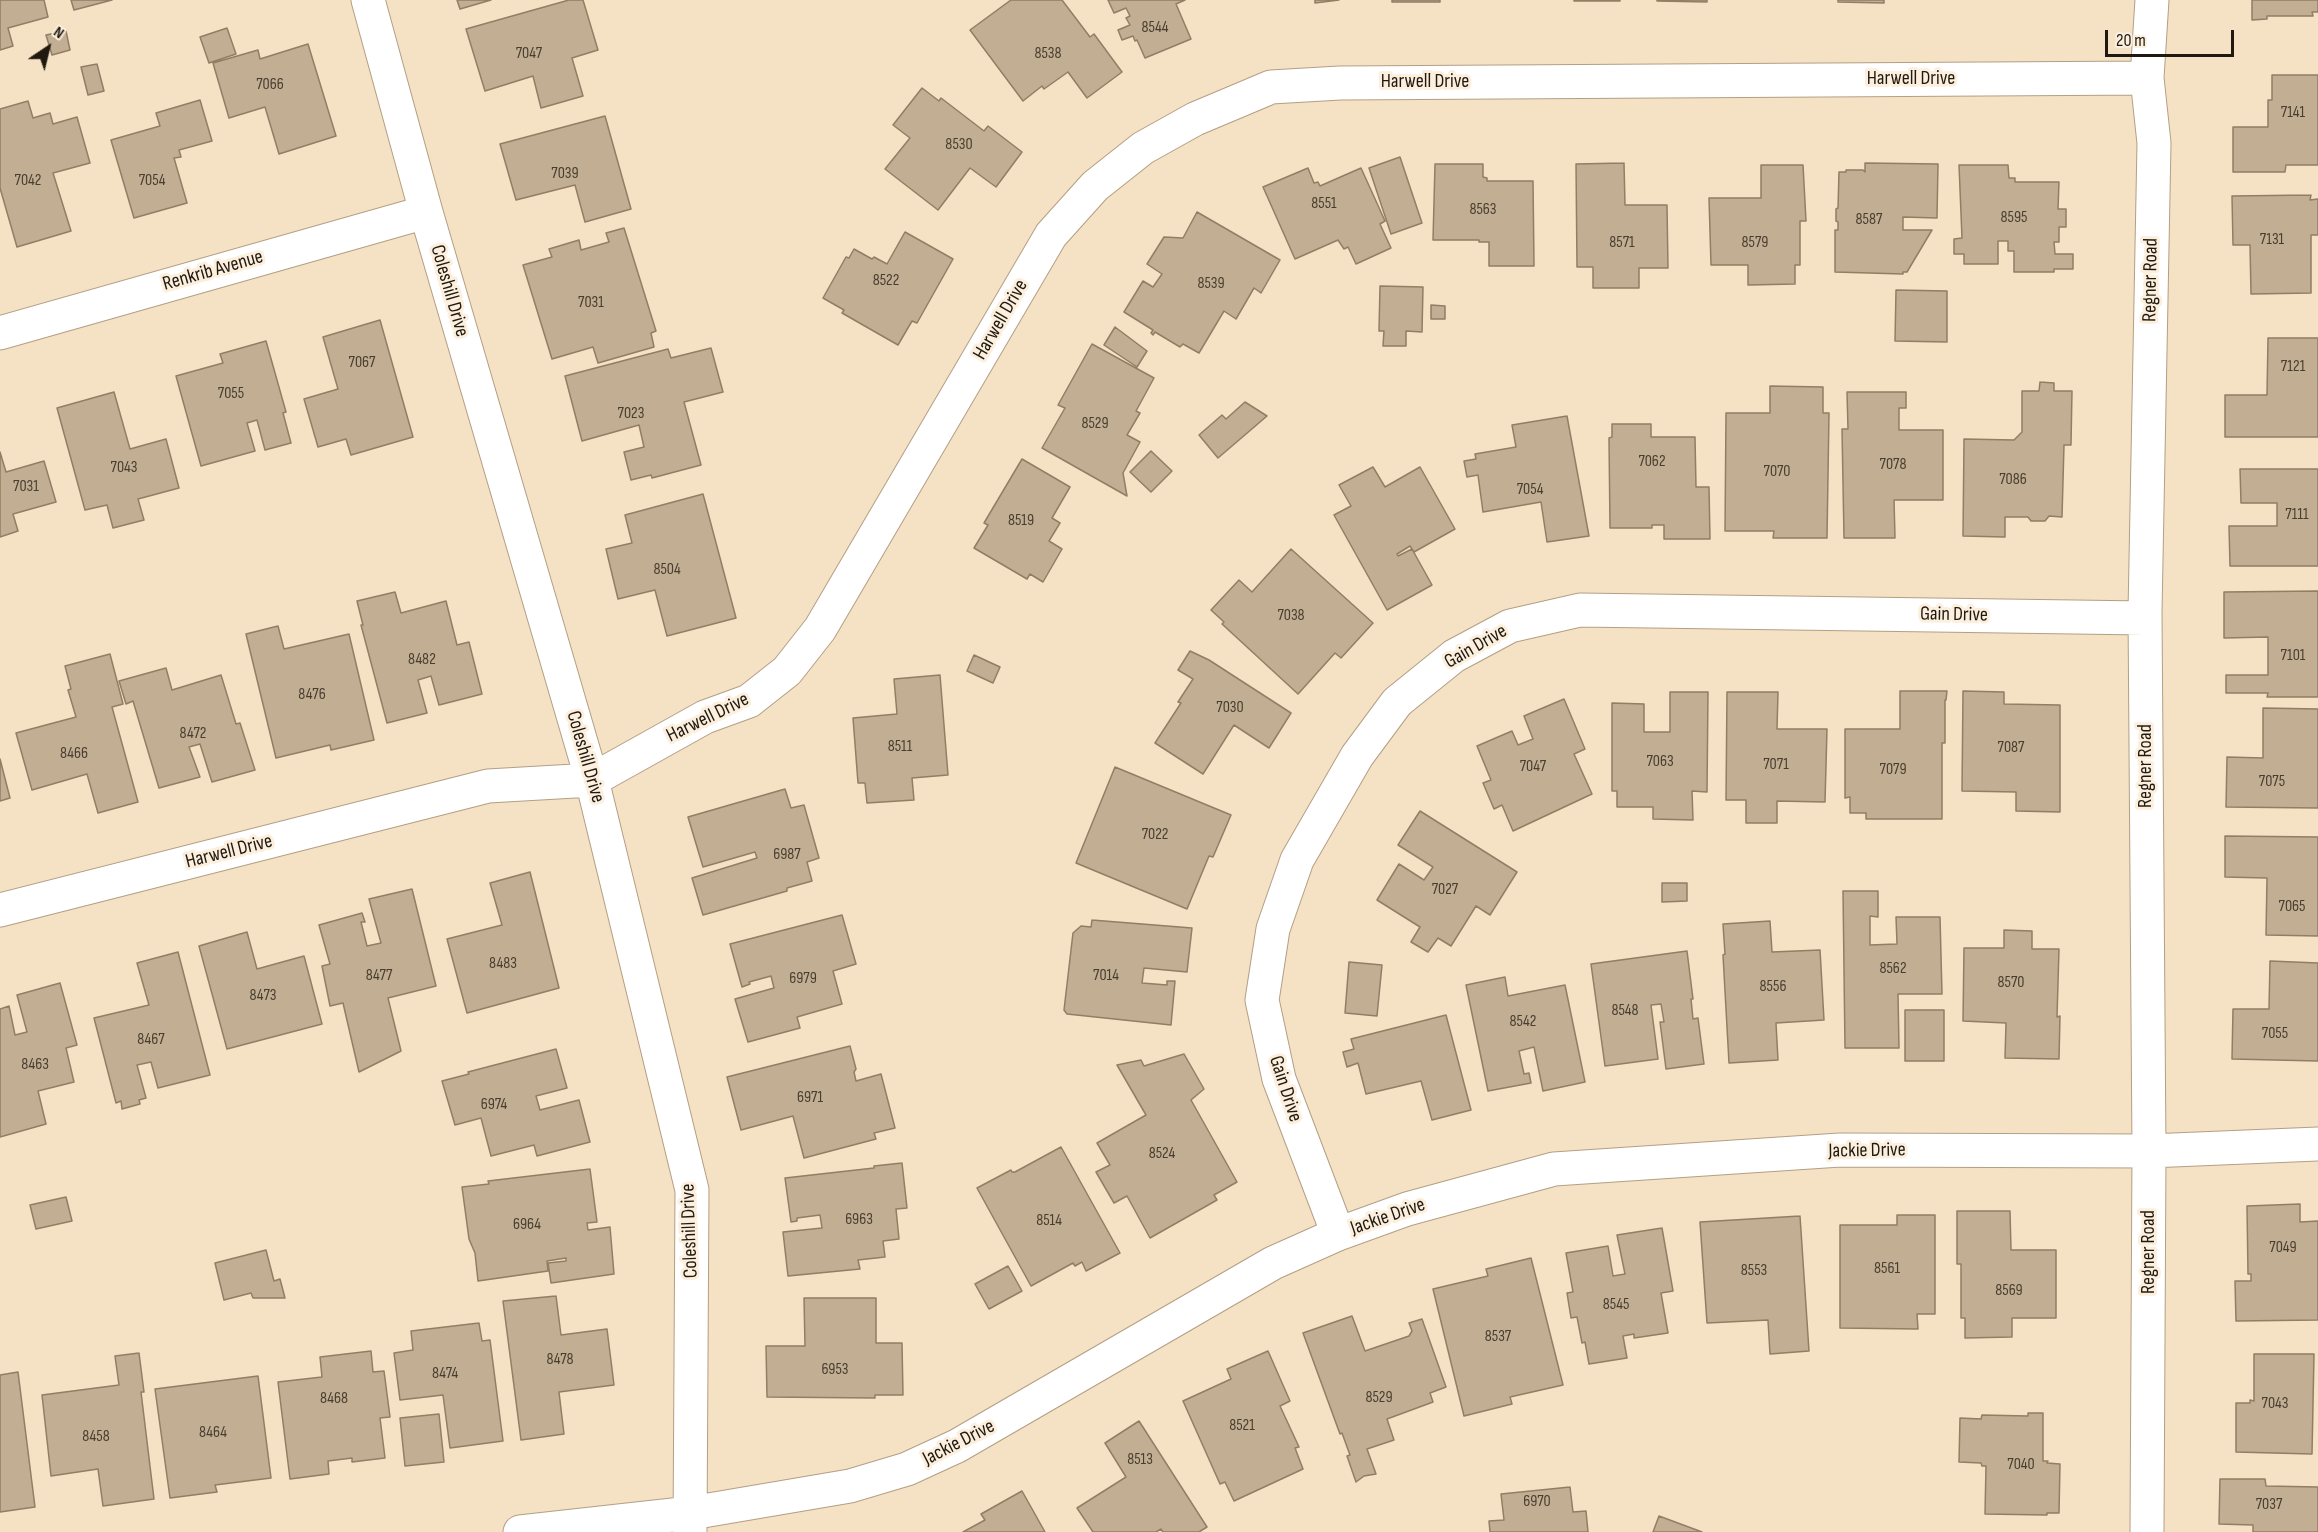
<!DOCTYPE html>
<html>
<head>
<meta charset="utf-8">
<style>
	body { margin:0 }
	#map { position:relative; width:2318px; height:1532px; overflow:hidden; background:#f5e1c4; font-family:"Sofia Sans Condensed",sans-serif }
	canvas { display:block }
	.north { position:absolute; left:18px; top:18px; width:60px; height:60px; -webkit-text-stroke:4px #fcefde; paint-order:stroke; rotate:35deg; font-size:16px; font-weight:700; line-height:24px; text-align:center; color:#20190f }
	.north::after { content:''; display:block; margin:auto; width:21px; height:27px; background:#20190f; clip-path:polygon(50% 0,100% 100%,50% 72%,0 100%) }
	.scale { position:absolute; left:2105px; top:30px; width:129px; height:27px; box-sizing:border-box; border:3px solid #20190f; border-top:0; padding-left:8px; font-size:18px; line-height:21px; white-space:nowrap; color:#20190f; -webkit-text-stroke:4px #fcefde; paint-order:stroke }
</style>
</head>
<body>
<div id="map">
<canvas width="2318" height="1532"></canvas>
<div class="north">N</div>
<div class="scale">20 m</div>
</div>
<script>
const ctx = document.querySelector('canvas').getContext('2d');
ctx.lineJoin = 'round';
function fill(path, color) { ctx.fillStyle = color; ctx.fill(path, 'evenodd'); }
const shape = rows => new Path2D(rows.map(r => 'M' + r).join(''));
function stroke(path, color, width, dash) { ctx.strokeStyle = color; ctx.lineWidth = width; ctx.lineCap = dash ? 'butt' : 'round'; ctx.setLineDash(dash || []); ctx.stroke(path); }
function write(font, color, halo, rows, align = 'center') {
  ctx.font = font + ' "Sofia Sans Condensed",sans-serif'; ctx.lineWidth = 6; ctx.setLineDash([]); ctx.textBaseline = 'middle'; ctx.strokeStyle = halo; ctx.fillStyle = color; for (const [text, x, y, turn = 0] of rows) {
    ctx.save(); ctx.translate(x, y); ctx.rotate((+turn || 0) * Math.PI / 180); ctx.textAlign = isNaN(turn) ? turn : align; if (halo) ctx.strokeText(text, 0, 0); ctx.fillText(text, 0, 0); ctx.restore();
  }
}
const building = shape([
	[0,0,44,0,48,17,8,28,13,46,0,50,0,0],
	[71,0,112,0,74,10,71,0],
	[457,0,491,0,460,9,457,0],
	[569,0,583,0,598,50,572,58,583,96,541,108,533,76,485,91,466,29,569,0],
	[1011,0,1062,0,1090,37,1094,34,1122,72,1087,98,1068,72,1044,89,1042,86,1023,101,970,30,1011,0],
	[1108,0,1185,0,1176,4,1191,39,1145,58,1137,40,1135,41,1133,36,1122,40,1118,30,1130,25,1126,18,1130,16,1126,8,1114,13,1108,0],
	[1315,0,1339,0,1315,3,1315,0],
	[1392,0,1440,0,1440,2,1392,2,1392,0],
	[1620,0,1620,1,1574,1,1574,0,1620,0],
	[1657,0,1707,0,1707,2,1657,1,1657,0],
	[1838,0,1884,0,1884,3,1838,2,1838,0],
	[2252,0,2318,0,2318,12,2312,12,2313,16,2267,16,2267,19,2252,20,2252,0],
	[227,28,236,54,209,63,200,37,227,28],
	[66,31,70,50,52,55,46,35,66,31],
	[308,44,336,136,279,154,265,107,229,118,213,63,258,50,260,59,308,44],
	[97,64,104,91,88,95,81,67,97,64],
	[2272,75,2318,75,2318,165,2286,165,2285,172,2233,172,2233,127,2268,127,2268,100,2272,100,2272,75],
	[922,88,939,101,941,98,984,131,988,126,1022,152,996,187,970,168,938,210,885,169,910,138,893,125,922,88],
	[200,100,212,141,179,150,181,157,174,158,187,203,134,218,111,140,160,126,156,113,200,100],
	[28,101,33,118,50,113,53,124,77,117,90,163,53,173,71,231,17,247,0,188,0,109,28,101],
	[605,116,631,209,585,222,575,185,516,200,500,144,605,116],
	[1400,157,1422,223,1391,234,1369,168,1400,157],
	[1624,163,1625,205,1667,205,1668,268,1639,268,1639,288,1593,288,1593,267,1577,267,1576,164,1624,163],
	[1865,163,1938,164,1937,218,1903,217,1903,230,1932,230,1907,272,1903,272,1903,274,1835,272,1835,230,1838,230,1838,222,1836,221,1836,209,1838,208,1839,172,1846,172,1846,170,1863,170,1865,172,1865,163],
	[1435,164,1483,164,1483,177,1487,178,1487,181,1533,181,1534,266,1489,266,1489,242,1479,242,1479,240,1433,240,1435,164],
	[1761,165,1803,165,1806,221,1800,221,1800,265,1795,265,1795,284,1748,285,1748,265,1711,265,1709,198,1761,198,1761,165],
	[1959,165,2008,165,2009,178,2015,178,2015,182,2059,182,2058,209,2066,209,2066,227,2059,227,2059,242,2054,242,2055,254,2073,254,2073,269,2054,269,2054,272,2014,272,2014,251,2008,251,2008,241,1998,241,1998,264,1964,264,1964,254,1954,254,1954,239,1962,238,1959,165],
	[1308,168,1314,183,1318,182,1320,186,1361,168,1385,221,1380,224,1391,248,1356,264,1348,247,1344,249,1338,240,1295,259,1263,187,1308,168],
	[2311,195,2310,200,2318,199,2318,235,2311,235,2311,293,2251,294,2250,245,2233,245,2232,196,2311,195],
	[1197,212,1280,260,1261,293,1254,288,1236,319,1224,311,1199,353,1183,344,1180,347,1155,332,1153,335,1151,333,1153,330,1124,312,1143,281,1153,287,1162,274,1147,264,1164,237,1183,238,1197,212],
	[624,228,656,331,651,333,654,347,598,363,593,347,552,359,523,265,552,257,549,249,579,240,581,250,609,242,606,233,624,228],
	[905,232,953,259,917,323,912,321,898,345,842,313,844,310,823,298,846,257,849,258,854,249,872,259,874,257,887,264,905,232],
	[1380,286,1423,287,1422,332,1406,331,1406,346,1383,346,1384,331,1379,331,1380,286],
	[1896,290,1947,291,1947,342,1895,341,1896,290],
	[1431,305,1445,306,1445,319,1431,319,1431,305],
	[380,320,413,437,351,455,346,439,318,447,304,399,338,389,323,337,380,320],
	[1115,327,1147,351,1137,367,1104,345,1115,327],
	[2268,338,2318,338,2318,437,2225,437,2225,395,2267,395,2268,338],
	[266,341,286,412,283,413,291,443,265,450,257,420,247,423,255,451,201,466,176,376,223,363,220,354,266,341],
	[1092,344,1154,378,1136,411,1140,413,1127,435,1140,442,1123,473,1127,496,1042,448,1065,408,1058,405,1092,344],
	[711,348,723,392,684,402,701,465,652,478,651,475,631,480,624,452,644,447,639,425,582,441,565,376,668,349,671,358,711,348],
	[2040,382,2054,383,2054,391,2072,391,2071,445,2064,445,2062,517,2049,516,2045,521,2031,521,2028,517,2005,517,2005,537,1963,536,1964,439,2014,440,2022,432,2022,391,2039,391,2040,382],
	[1770,386,1823,387,1823,413,1829,413,1827,538,1773,538,1774,531,1725,531,1726,413,1770,413,1770,386],
	[114,392,130,449,166,439,179,488,138,499,144,520,113,528,107,505,85,510,57,408,114,392],
	[1847,392,1906,392,1906,408,1899,408,1899,430,1943,430,1943,500,1894,500,1895,538,1844,538,1842,429,1848,429,1847,392],
	[1245,402,1267,416,1218,458,1199,435,1222,415,1226,419,1245,402],
	[1567,416,1589,536,1547,542,1541,502,1483,512,1478,475,1467,477,1464,461,1476,459,1475,454,1516,447,1512,425,1567,416],
	[1612,424,1651,424,1651,437,1695,437,1696,487,1709,487,1710,539,1664,539,1664,525,1652,525,1652,528,1610,528,1609,438,1612,437,1612,424],
	[1151,451,1172,471,1151,492,1130,472,1151,451],
	[0,452,6,472,44,461,56,502,13,514,18,531,0,537,0,452],
	[1022,459,1070,487,1052,518,1060,523,1049,541,1062,549,1043,582,1030,574,1027,579,974,548,988,525,984,523,1022,459],
	[1373,467,1385,487,1420,467,1455,529,1414,552,1410,546,1397,554,1398,556,1412,549,1432,585,1387,610,1334,515,1351,506,1339,485,1373,467],
	[2240,469,2318,469,2318,566,2230,566,2229,526,2277,526,2277,503,2241,503,2240,469],
	[703,494,736,618,667,636,655,590,618,599,606,549,632,543,625,515,703,494],
	[1291,549,1373,623,1341,658,1335,653,1298,694,1222,624,1224,622,1211,610,1239,580,1252,592,1291,549],
	[2318,591,2318,697,2267,697,2268,693,2226,693,2226,675,2268,675,2268,637,2224,638,2224,592,2318,591],
	[395,592,401,613,446,601,457,645,469,642,482,694,439,705,431,676,418,680,427,713,387,723,361,625,363,625,357,601,395,592],
	[278,626,284,649,349,634,374,740,331,750,330,745,276,758,246,634,278,626],
	[1190,651,1209,660,1291,713,1269,748,1234,725,1203,774,1155,743,1181,703,1178,702,1193,679,1178,670,1190,651],
	[110,654,123,704,112,707,138,802,98,813,87,774,32,790,16,733,76,717,68,690,71,689,65,666,110,654],
	[974,655,1000,667,993,683,967,671,974,655],
	[166,668,172,690,221,675,236,724,240,723,255,770,212,782,200,744,189,747,200,777,159,788,133,701,126,704,119,681,166,668],
	[940,675,948,775,912,778,914,800,867,803,865,783,858,783,853,718,897,714,894,679,940,675],
	[1900,691,1947,691,1946,700,1945,700,1945,743,1942,743,1942,819,1866,819,1866,813,1850,813,1850,797,1845,798,1845,729,1900,729,1900,691],
	[1963,691,2004,692,2004,704,2060,705,2060,812,2016,811,2016,792,1962,791,1963,691],
	[1670,692,1708,692,1707,792,1692,791,1693,820,1653,819,1653,807,1617,807,1617,791,1612,791,1612,703,1644,704,1644,732,1670,732,1670,692],
	[1727,692,1778,692,1777,729,1827,729,1825,802,1777,801,1777,823,1746,823,1746,800,1726,800,1727,692],
	[1564,699,1585,749,1574,754,1592,794,1513,831,1502,805,1494,809,1483,783,1491,780,1477,746,1512,731,1518,745,1533,739,1524,716,1564,699],
	[2263,708,2318,709,2318,808,2226,807,2227,757,2263,758,2263,708],
	[0,759,10,798,0,801,0,759],
	[1115,767,1231,815,1213,857,1209,856,1187,909,1076,863,1115,767],
	[785,789,791,808,804,805,819,858,807,862,812,881,787,888,787,891,703,915,692,878,757,858,755,852,703,867,688,817,785,789],
	[1420,811,1517,872,1490,915,1476,906,1451,946,1438,938,1428,952,1411,942,1420,927,1377,900,1399,864,1424,880,1433,867,1398,845,1420,811],
	[2225,836,2318,837,2318,936,2266,935,2267,878,2225,877,2225,836],
	[530,872,559,988,467,1013,447,939,502,925,490,883,530,872],
	[1662,883,1687,883,1687,901,1662,902,1662,883],
	[412,889,436,986,388,998,401,1051,359,1072,343,1003,330,1006,322,966,330,964,319,925,362,913,365,922,361,922,367,946,381,943,369,899,412,889],
	[1843,891,1878,891,1878,917,1870,916,1870,945,1897,944,1896,917,1940,917,1942,994,1898,994,1899,1048,1845,1048,1843,891],
	[842,915,856,964,833,971,842,1004,797,1017,800,1028,748,1042,735,999,774,988,771,976,749,982,750,984,742,987,730,944,842,915],
	[1092,920,1192,928,1187,972,1144,968,1142,983,1167,985,1167,981,1175,981,1171,1025,1067,1014,1064,1010,1073,933,1081,926,1091,927,1092,920],
	[1770,921,1772,952,1820,950,1824,1020,1776,1023,1778,1060,1729,1063,1723,955,1725,954,1723,924,1770,921],
	[2004,930,2032,931,2032,949,2059,949,2057,1017,2060,1016,2059,1059,2005,1058,2006,1023,1963,1021,1964,948,2004,948,2004,930],
	[247,932,257,969,304,956,322,1024,227,1049,199,946,247,932],
	[1687,951,1693,999,1691,999,1693,1019,1698,1018,1704,1064,1666,1069,1660,1022,1664,1022,1661,1004,1651,1005,1658,1059,1605,1066,1591,964,1687,951],
	[178,952,210,1075,158,1088,151,1062,137,1065,146,1098,139,1100,140,1104,122,1109,121,1101,116,1103,94,1018,149,1005,137,963,178,952],
	[2270,961,2318,963,2318,1061,2232,1059,2233,1009,2269,1009,2270,961],
	[1349,962,1382,965,1377,1016,1345,1013,1349,962],
	[1505,977,1508,996,1565,985,1585,1082,1543,1091,1534,1047,1519,1051,1524,1074,1529,1073,1531,1083,1488,1091,1466,985,1505,977],
	[60,983,77,1045,66,1048,74,1082,38,1091,46,1124,0,1137,0,1009,9,1006,15,1035,27,1032,17,995,60,983],
	[1905,1010,1944,1010,1944,1061,1905,1061,1905,1010],
	[1446,1015,1471,1110,1432,1120,1421,1081,1366,1094,1358,1063,1347,1067,1343,1052,1354,1049,1351,1039,1446,1015],
	[850,1046,856,1069,854,1072,856,1081,881,1074,895,1128,874,1133,876,1139,804,1158,793,1116,741,1130,727,1077,850,1046],
	[556,1049,567,1088,536,1096,540,1110,579,1100,590,1142,537,1156,534,1145,491,1156,481,1118,455,1125,442,1081,469,1074,468,1072,556,1049],
	[1184,1054,1204,1089,1191,1100,1237,1182,1214,1195,1217,1200,1150,1238,1127,1196,1114,1203,1096,1172,1110,1165,1097,1143,1146,1115,1117,1065,1141,1060,1144,1066,1184,1054],
	[1061,1147,1120,1253,1086,1271,1082,1262,1075,1266,1073,1263,1031,1286,977,1188,1011,1170,1012,1172,1015,1172,1061,1147],
	[902,1163,907,1208,896,1209,899,1239,883,1241,885,1257,858,1260,860,1269,788,1276,783,1232,822,1228,820,1215,797,1218,797,1221,791,1222,785,1178,874,1168,874,1166,902,1163],
	[590,1169,597,1222,587,1223,588,1230,610,1227,614,1274,551,1283,548,1263,566,1261,566,1258,547,1261,548,1271,478,1281,475,1253,469,1239,462,1187,489,1184,488,1181,590,1169],
	[66,1197,72,1221,36,1229,30,1205,66,1197],
	[2300,1204,2300,1222,2318,1221,2318,1320,2236,1321,2235,1281,2251,1281,2251,1274,2248,1274,2247,1206,2300,1204],
	[1957,1211,2010,1211,2011,1250,2056,1250,2056,1318,2012,1318,2012,1337,1965,1338,1965,1318,1961,1318,1961,1264,1957,1264,1957,1211],
	[1897,1215,1935,1215,1935,1314,1917,1314,1918,1329,1840,1328,1840,1225,1897,1225,1897,1215],
	[1800,1216,1809,1351,1770,1354,1768,1320,1707,1323,1700,1222,1800,1216],
	[1662,1228,1673,1291,1661,1293,1668,1333,1634,1338,1634,1334,1623,1336,1627,1358,1589,1364,1585,1342,1582,1343,1577,1317,1571,1318,1567,1293,1573,1292,1566,1253,1608,1246,1613,1276,1625,1274,1617,1235,1662,1228],
	[266,1250,274,1281,280,1279,285,1298,253,1298,251,1293,224,1300,215,1263,266,1250],
	[1531,1258,1563,1385,1510,1397,1512,1404,1464,1416,1433,1289,1488,1276,1486,1269,1531,1258],
	[1008,1266,1022,1291,989,1309,975,1284,1008,1266],
	[556,1296,561,1335,607,1329,614,1385,559,1392,564,1434,521,1440,503,1301,556,1296],
	[804,1298,876,1298,876,1343,902,1343,903,1395,875,1395,875,1398,767,1397,766,1346,805,1346,804,1298],
	[1352,1316,1365,1351,1409,1336,1412,1331,1409,1323,1422,1319,1446,1387,1430,1393,1433,1402,1387,1419,1394,1440,1367,1449,1376,1474,1364,1476,1356,1482,1347,1456,1350,1455,1342,1433,1340,1434,1303,1333,1352,1316],
	[479,1323,482,1341,490,1340,503,1441,450,1448,443,1395,400,1400,394,1353,413,1350,411,1331,479,1323],
	[371,1351,373,1372,384,1371,390,1417,380,1418,385,1458,352,1462,352,1458,328,1461,329,1474,290,1479,278,1382,322,1377,320,1357,371,1351],
	[1268,1351,1290,1401,1280,1406,1299,1447,1295,1448,1303,1469,1234,1501,1225,1482,1220,1484,1183,1401,1231,1379,1227,1369,1268,1351],
	[139,1353,144,1392,141,1392,154,1499,103,1506,98,1469,51,1476,42,1395,119,1385,115,1356,139,1353],
	[2254,1354,2314,1354,2312,1454,2236,1452,2236,1403,2250,1403,2250,1400,2254,1401,2254,1354],
	[18,1372,35,1507,0,1512,0,1375,18,1372],
	[258,1376,271,1478,215,1485,217,1492,170,1498,155,1389,258,1376],
	[2028,1413,2043,1413,2043,1461,2048,1461,2047,1463,2060,1464,2059,1513,2047,1513,2047,1515,1985,1514,1986,1466,1982,1466,1981,1463,1959,1462,1960,1418,1981,1419,1982,1415,2028,1416,2028,1413],
	[439,1414,444,1462,405,1466,400,1418,439,1414],
	[1139,1421,1207,1527,1199,1532,1163,1532,1161,1529,1156,1532,1093,1532,1077,1508,1126,1477,1105,1443,1139,1421],
	[2220,1479,2265,1479,2266,1486,2318,1487,2318,1532,2253,1532,2253,1525,2219,1524,2220,1479],
	[1570,1487,1573,1512,1586,1511,1588,1532,1490,1532,1489,1521,1504,1520,1501,1494,1570,1487],
	[1022,1491,1045,1532,963,1532,985,1520,981,1514,1022,1491],
	[1659,1516,1702,1532,1653,1532,1659,1516]
]);
fill(building, '#c2ae93');
stroke(building, '#917e64', 1.5);
const minor = shape([
	[368,0,426,212,592,780,692,1190,690,1532],
	[0,333,426,212],
	[0,910,488,786,592,780,705,717,749,701,787,671,820,629,1051,235,1095,186,1143,148,1195,119,1271,87,1340,83,2147,78],
	[1338,1234,1279,1079,1262,1000,1273,929,1297,860,1357,756,1397,702,1454,656,1510,626,1580,610,2145,618],
	[520,1532,691,1513,850,1486,907,1469,957,1446,1273,1263,1338,1234,1407,1209,1554,1169,1840,1150,2149,1151,2318,1144],
	[2147,1532,2149,1151,2145,612,2154,143,2147,78,2152,0]
]);
stroke(minor, '#b39f84', 35);
stroke(minor, '#fff', 33);
write('16px', '#483e30', null, [
	["8544",1155,28],
	["7047",529,54],
	["8538",1048,54],
	["7066",270,85],
	["7141",2293,113],
	["8530",959,145],
	["7039",565,174],
	["7042",28,181],
	["7054",152,181],
	["8551",1324,204],
	["8563",1483,210],
	["8595",2014,218],
	["8587",1869,220],
	["7131",2272,240],
	["8571",1622,243],
	["8579",1755,243],
	["8522",886,281],
	["8539",1211,284],
	["7031",591,303],
	["7067",362,363],
	["7121",2293,367],
	["7055",231,394],
	["7023",631,414],
	["8529",1095,424],
	["7062",1652,462],
	["7078",1893,465],
	["7043",124,468],
	["7070",1777,472],
	["7086",2013,480],
	["7031",26,487],
	["7054",1530,490],
	["7111",2297,515],
	["8519",1021,521],
	["8504",667,570],
	["7038",1291,616],
	["7101",2293,656],
	["8482",422,660],
	["8476",312,695],
	["7030",1230,708],
	["8472",193,734],
	["8511",900,747],
	["7087",2011,748],
	["8466",74,754],
	["7063",1660,762],
	["7071",1776,765],
	["7047",1533,767],
	["7079",1893,770],
	["7075",2272,782],
	["7022",1155,835],
	["6987",787,855],
	["7027",1445,890],
	["7065",2292,907],
	["8483",503,964],
	["8562",1893,969],
	["8477",379,976],
	["7014",1106,976],
	["6979",803,979],
	["8570",2011,983],
	["8556",1773,987],
	["8473",263,996],
	["8548",1625,1011],
	["8542",1523,1022],
	["7055",2275,1034],
	["8467",151,1040],
	["8463",35,1065],
	["6971",810,1098],
	["6974",494,1105],
	["8524",1162,1154],
	["6963",859,1220],
	["8514",1049,1221],
	["6964",527,1225],
	["7049",2283,1248],
	["8561",1887,1269],
	["8553",1754,1271],
	["8569",2009,1291],
	["8545",1616,1305],
	["8537",1498,1337],
	["8478",560,1360],
	["6953",835,1370],
	["8474",445,1374],
	["8529",1379,1398],
	["8468",334,1399],
	["7043",2275,1404],
	["8521",1242,1426],
	["8464",213,1433],
	["8458",96,1437],
	["8513",1140,1460],
	["7040",2021,1465],
	["6970",1537,1502],
	["7037",2269,1505]
]);
write('20px', '#20190f', '#fcefde', [
	["Harwell Drive",1911,79],
	["Harwell Drive",1425,82],
	["Renkrib Avenue",213,271,-16],
	["Regner Road",2151,280,-89],
	["Coleshill Drive",449,291,74],
	["Harwell Drive",1001,320,-60],
	["Gain Drive",1954,615,1],
	["Gain Drive",1476,647,-30],
	["Harwell Drive",708,718,-26],
	["Coleshill Drive",585,757,74],
	["Regner Road",2146,766,-90],
	["Harwell Drive",229,852,-14],
	["Gain Drive",1285,1089,72],
	["Jackie Drive",1867,1151,-1],
	["Jackie Drive",1388,1217,-19],
	["Coleshill Drive",690,1231,-92],
	["Regner Road",2149,1252,-90],
	["Jackie Drive",959,1443,-27]
]);
</script>
</body>
</html>
